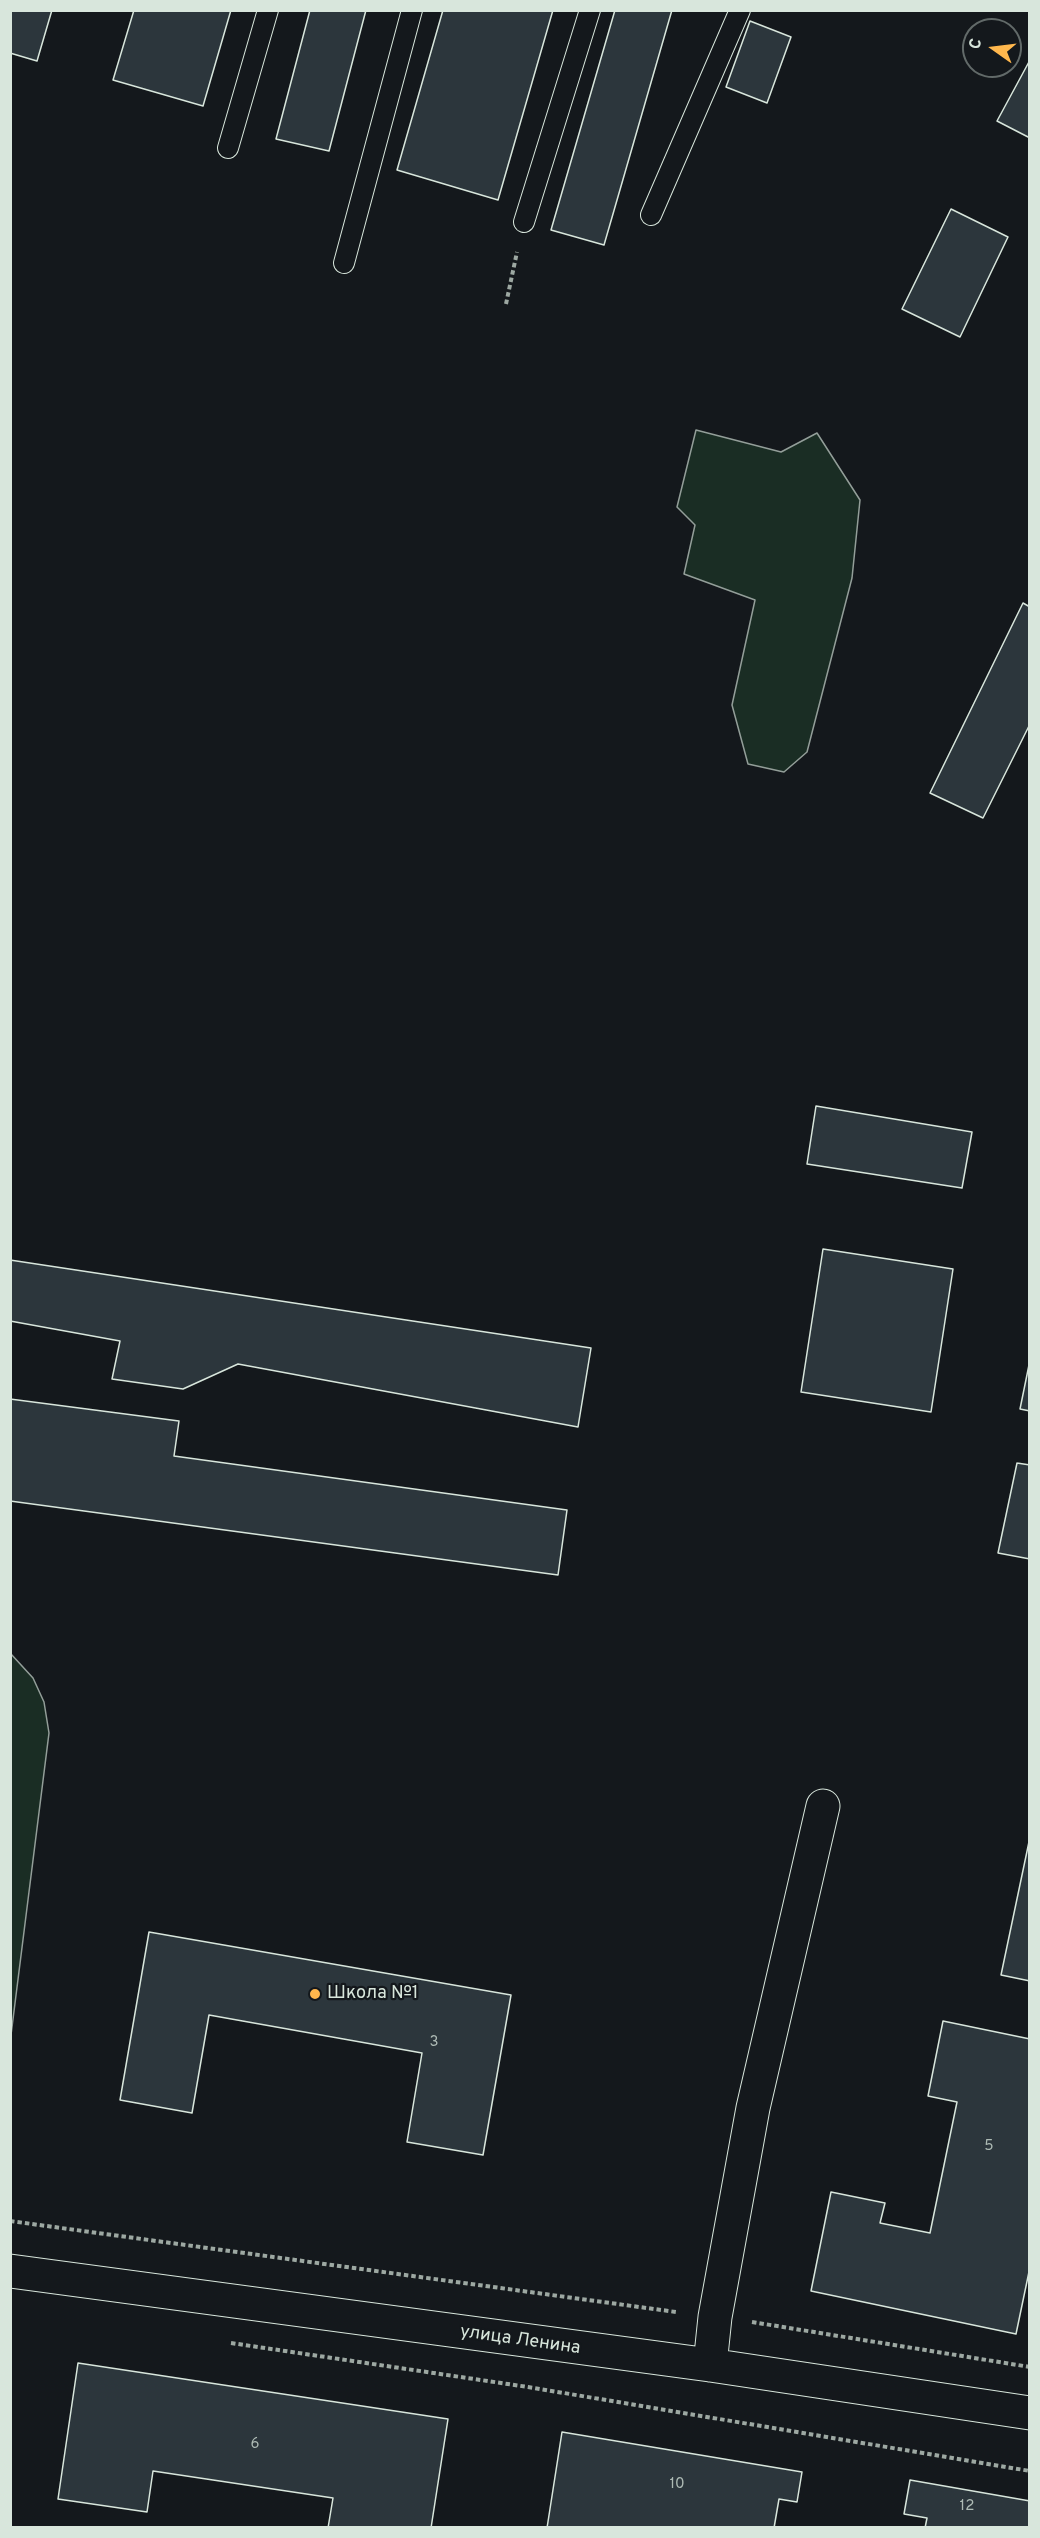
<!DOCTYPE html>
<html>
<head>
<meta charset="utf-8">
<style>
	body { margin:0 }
	#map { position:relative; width:1040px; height:2538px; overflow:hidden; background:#14181c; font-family:Overpass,sans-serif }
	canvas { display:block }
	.frame { position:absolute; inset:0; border:12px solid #d8e6dc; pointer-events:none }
	.north { position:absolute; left:962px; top:18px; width:60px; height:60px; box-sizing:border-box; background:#14181c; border:2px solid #626a69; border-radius:50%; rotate:284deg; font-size:16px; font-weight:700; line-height:24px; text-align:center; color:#d8e6dc }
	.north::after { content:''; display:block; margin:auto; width:21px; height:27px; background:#ffb74d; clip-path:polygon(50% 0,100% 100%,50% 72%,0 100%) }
</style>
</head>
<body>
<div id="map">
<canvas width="1040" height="2538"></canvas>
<div class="frame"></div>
<div class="north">С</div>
</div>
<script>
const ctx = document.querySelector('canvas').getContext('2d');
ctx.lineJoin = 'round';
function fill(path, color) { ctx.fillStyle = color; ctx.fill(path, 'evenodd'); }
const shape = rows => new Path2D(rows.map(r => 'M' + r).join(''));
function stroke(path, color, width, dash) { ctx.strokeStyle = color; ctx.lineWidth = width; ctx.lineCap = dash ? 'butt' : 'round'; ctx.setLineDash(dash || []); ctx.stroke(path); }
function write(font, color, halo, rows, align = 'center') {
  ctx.font = font + ' Overpass,sans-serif'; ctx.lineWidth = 4.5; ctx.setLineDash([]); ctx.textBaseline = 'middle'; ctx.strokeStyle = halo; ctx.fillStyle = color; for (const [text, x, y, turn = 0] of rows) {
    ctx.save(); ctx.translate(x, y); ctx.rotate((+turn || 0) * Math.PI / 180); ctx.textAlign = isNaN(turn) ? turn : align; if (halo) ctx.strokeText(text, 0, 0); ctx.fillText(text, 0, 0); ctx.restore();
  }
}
const green = shape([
	[696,430,781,452,817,433,860,500,852,578,807,752,784,772,748,764,732,705,755,600,684,574,695,525,677,507,696,430],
	[11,1654,33,1678,44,1702,49,1733,11,2035,11,1654]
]);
fill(green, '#1a2d24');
stroke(green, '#939e99', 1.5);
const building = shape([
	[10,10,52,10,37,61,10,53,10,10],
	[134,10,231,10,203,106,113,80,134,10],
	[310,10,366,10,329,151,276,139,310,10],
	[443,10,553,10,498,200,397,170,443,10],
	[615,10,672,10,604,245,551,230,615,10],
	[750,21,791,37,767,103,726,87,750,21],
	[1030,60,1030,138,997,121,1030,60],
	[951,209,1008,237,960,337,902,309,951,209],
	[1023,603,1030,607,1030,724,983,818,930,793,1023,603],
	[816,1106,972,1132,962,1188,807,1164,816,1106],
	[823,1249,953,1269,931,1412,801,1392,823,1249],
	[10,1260,591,1348,578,1427,238,1364,183,1389,112,1379,120,1341,10,1321,10,1260],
	[1030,1360,1030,1411,1020,1409,1030,1360],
	[10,1399,179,1421,174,1456,567,1510,558,1575,10,1501,10,1399],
	[1017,1463,1030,1465,1030,1559,998,1553,1017,1463],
	[1030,1837,1030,1981,1001,1975,1030,1837],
	[149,1932,511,1995,483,2155,407,2142,422,2053,209,2015,192,2113,120,2100,149,1932],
	[943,2021,1030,2039,1030,2267,1016,2334,811,2291,831,2192,885,2203,880,2223,930,2233,957,2102,928,2096,943,2021],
	[78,2363,448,2419,431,2528,328,2528,333,2498,153,2471,147,2512,58,2499,78,2363],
	[562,2432,802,2472,797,2502,779,2499,774,2528,547,2528,562,2432],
	[910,2480,1030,2501,1030,2528,925,2528,927,2518,904,2514,910,2480]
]);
fill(building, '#2c363c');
stroke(building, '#d8e6dc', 1.5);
const service = shape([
	[228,148,268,10],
	[651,215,740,10],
	[524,222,590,10],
	[344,263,412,10]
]);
const minor = shape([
	[10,2271,710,2365,1030,2413],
	[710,2365,715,2317,753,2108,823,1806]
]);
stroke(service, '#d8e6dc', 22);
stroke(minor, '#d8e6dc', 35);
stroke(shape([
	[506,304,517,252],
	[10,2221,676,2312],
	[752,2322,1030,2367],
	[231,2343,528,2387,1030,2471]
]), '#9da8a2', 4, [4.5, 3]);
stroke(service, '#14181c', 20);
stroke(minor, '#14181c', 33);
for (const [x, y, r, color] of [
	[315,1994,6,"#ffb74d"]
]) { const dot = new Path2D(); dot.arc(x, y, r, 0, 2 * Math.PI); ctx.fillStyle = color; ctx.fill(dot); stroke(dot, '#14181c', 2); }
write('15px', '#adbab4', null, [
	["3",434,2043],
	["5",989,2147],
	["6",255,2445],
	["10",677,2485],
	["12",967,2507]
]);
write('18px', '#d8e6dc', '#14181c', [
	["Школа №1",327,1994]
], 'left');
write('18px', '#d8e6dc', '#14181c', [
	["улица Ленина",520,2341,8]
]);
</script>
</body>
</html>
